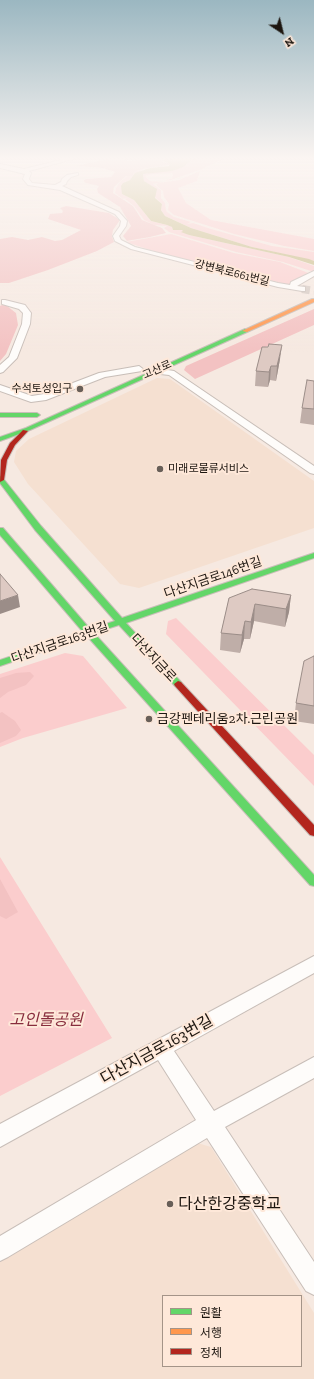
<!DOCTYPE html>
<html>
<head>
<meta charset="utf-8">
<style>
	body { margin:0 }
	#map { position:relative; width:314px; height:1379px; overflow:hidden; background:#f6e9e1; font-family:"Zilla Slab","Noto Sans KR",serif }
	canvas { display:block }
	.legend { position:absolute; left:162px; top:1295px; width:140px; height:72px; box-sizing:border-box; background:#fee8d9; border:1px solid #a49488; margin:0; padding:5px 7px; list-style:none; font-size:12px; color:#1c150f }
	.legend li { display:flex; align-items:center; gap:8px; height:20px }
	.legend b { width:20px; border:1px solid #a49488 }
	.north { position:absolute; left:262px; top:12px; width:40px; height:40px; -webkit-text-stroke:3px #fee8d9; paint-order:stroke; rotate:145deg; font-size:11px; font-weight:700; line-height:16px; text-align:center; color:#1c150f }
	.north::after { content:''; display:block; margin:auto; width:14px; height:18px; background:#1c150f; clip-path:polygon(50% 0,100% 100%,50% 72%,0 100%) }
</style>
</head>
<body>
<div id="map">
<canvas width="314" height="1379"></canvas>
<ul class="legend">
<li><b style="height:5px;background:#63d668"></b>원활</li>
<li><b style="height:5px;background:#ff974d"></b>서행</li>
<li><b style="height:5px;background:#b3261e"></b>정체</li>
</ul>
<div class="north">N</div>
</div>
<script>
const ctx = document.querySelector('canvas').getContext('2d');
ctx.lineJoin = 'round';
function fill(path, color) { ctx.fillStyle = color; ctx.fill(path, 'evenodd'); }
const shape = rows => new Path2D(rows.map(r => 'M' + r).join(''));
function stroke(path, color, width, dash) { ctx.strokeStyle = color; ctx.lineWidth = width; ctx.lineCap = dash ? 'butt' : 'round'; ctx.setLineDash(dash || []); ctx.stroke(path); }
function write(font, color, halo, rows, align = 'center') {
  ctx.font = font + ' "Zilla Slab","Noto Sans KR",serif'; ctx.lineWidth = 4; ctx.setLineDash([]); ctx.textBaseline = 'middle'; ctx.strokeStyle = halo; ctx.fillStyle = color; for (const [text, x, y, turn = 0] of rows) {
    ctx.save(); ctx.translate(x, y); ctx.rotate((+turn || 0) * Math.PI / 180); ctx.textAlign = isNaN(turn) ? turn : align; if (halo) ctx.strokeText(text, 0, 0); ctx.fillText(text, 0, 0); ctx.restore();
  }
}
fill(shape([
	[157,378,170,379,314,481,314,528,139,588,120,584,28,484,14,462,16,451,29,439],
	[194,1142,211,1147,314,1313,314,1379,0,1379,0,1261],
	[163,1296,301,1296,301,1366,163,1366]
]), '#f5e0d1');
fill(shape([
	[161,159,174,159,164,159,162,161,170,164,169,165,142,170,130,180,123,183,122,194,134,200,151,221,167,225,172,227,173,230,182,230,189,235,289,257,314,266,314,272,283,262,236,252,169,232,164,228,167,226,154,225,144,220,134,206,125,199,127,198,123,199,115,193,116,188,117,188,116,188,120,182,127,176,132,176,136,171,166,165,167,164,159,161],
	[196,159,223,159,202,169,171,180,165,181,172,178,173,175,172,173,152,174,145,176,150,181,162,182,153,184,161,190,161,198,165,203,166,210,167,212,174,217,191,222,187,224,193,223,211,229,272,246,314,252,314,261,252,247,191,228,165,216,161,210,162,204,155,197,153,187,144,181,143,174,183,167,192,160],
	[200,171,197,181,178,188,186,203,211,220,314,239,314,251,284,246,234,234,174,215,168,210,169,204,164,197,163,191,156,185,158,183,179,180],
	[171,234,234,253,280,262,311,274,288,285,225,268,165,255,126,242],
	[176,618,314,755,314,786,166,634,168,621],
	[65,653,83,656,127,708,23,738,0,747,0,674],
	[0,857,112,1038,0,1096]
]), '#fbcdcd');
fill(shape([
	[108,159,125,159,128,161,144,159,169,159,160,161,168,164,166,165,148,168,136,171,132,176,126,176,114,187,113,193,133,206,142,220,162,228,166,233,150,237,132,240,127,241,123,236,131,226,120,207,98,193,97,189,99,186,86,183,83,181,86,179,111,177,115,172,103,168,76,166],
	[66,206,109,213,120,220,113,230,112,236,114,242,97,251,48,270,9,283,0,283,0,239,12,237,28,240,42,237,55,241,62,240,81,230,48,219,50,214,62,213,63,211,60,208],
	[2,305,7,306,16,313,18,325,6,354,0,361,0,306],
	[314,309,314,325,195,379,184,370,186,366],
	[30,672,34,676,26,685,8,692,0,698,0,678,16,673],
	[2,712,15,721,21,730,16,736,0,743,0,713],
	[0,879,18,912,6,919,0,916]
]), '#f3c2c2');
fill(shape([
	[174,159,199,159,192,160,183,167,172,171,143,174,144,181,157,189,155,198,162,204,161,210,165,216,191,228,252,247,309,259,314,261,314,265,289,257,189,235,181,232,183,231,182,230,173,230,172,227,167,225,151,221,134,200,122,194,121,186,123,183,130,180,135,173,150,168,169,166,170,164,161,160]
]), '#c8bc87');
stroke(shape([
	[302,289,314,291]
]), '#d5c9c2', 8, [8, 4]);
const street = shape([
	[65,159,73,159,29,171,31,173,29,179,32,183,55,185,61,182,62,179,67,175,78,173,78,175,71,177,67,181,66,184,62,186,119,212,127,221,126,226,119,236,121,240,135,247,278,283,290,285,291,282,314,271,314,276,297,286,305,287,305,291,302,291,278,287,131,249,115,241,113,236,120,226,121,221,115,214,60,190,28,185,23,179,25,174,0,168,0,164,24,169,65,159],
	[2,300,5,300,25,305,31,313,30,324,17,358,3,372,0,373,0,365,9,357,22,324,23,313,19,309,2,304,2,300],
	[139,366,143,369,142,371,105,377,46,400,31,402,0,391,0,385,32,396,44,394,99,373,139,366],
	[155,368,174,371,314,466,314,474,310,473,169,375,152,373,151,371,155,368],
	[314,956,314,973,174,1051,214,1111,314,1057,314,1078,225,1127,314,1262,314,1295,306,1291,207,1138,8,1257,0,1261,0,1236,196,1120,158,1060,0,1147,0,1124,314,956]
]);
const fast = shape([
	[245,329,248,331,247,332,30,430,0,441,0,437,26,428,245,329],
	[0,413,37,413,40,415,37,417,0,417,0,413],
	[0,476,2,477,41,526,122,618,314,553,314,558,126,623,181,682,182,684,181,686,175,686,119,625,94,633,314,875,314,886,310,885,87,636,0,666,0,660,83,632,0,535,0,528,3,528,90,629,115,621,35,530,0,483,0,476]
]);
const slow = shape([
	[312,299,314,299,314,302,247,332,242,331,312,299]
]);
const jam = shape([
	[23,430,28,431,15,445,7,460,4,480,0,482,1,460,10,443,23,430],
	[178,681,181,682,314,825,314,836,310,835,175,686,174,684,178,681]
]);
stroke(street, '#c8beb8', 2);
stroke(fast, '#c8beb8', 2);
stroke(slow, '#c8beb8', 2);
stroke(jam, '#c8beb8', 2);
fill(street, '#fefcfa');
fill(fast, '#63d668');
fill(slow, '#ff974d');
fill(jam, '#b3261e');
fill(shape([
	[280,359,276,381,270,380,268,387,255,386,256,371],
	[314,381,314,425,300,423,302,408],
	[291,595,289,612,285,627,254,621,250,639,244,639,240,653,220,650,221,633,229,598],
	[314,656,314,724,294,721,296,703]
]), '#bfaea8');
fill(shape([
	[282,345,280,359,276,381,277,366],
	[271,366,270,380,268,387,269,372],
	[18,595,20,607,0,614,0,601],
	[291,595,289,612,285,627,286,609],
	[255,604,254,621,250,639,251,622],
	[245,621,244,639,240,653,242,635]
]), '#9b8d88');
const building = shape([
	[269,344,282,345,277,366,271,366,269,372,256,371,262,347,268,347,269,344],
	[307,380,314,381,314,409,302,408,307,380],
	[0,574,18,595,0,601,0,574],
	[252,589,291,595,286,609,255,604,251,622,245,621,242,635,221,633,229,598,252,589],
	[314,656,314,706,296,703,304,661,314,656]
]);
fill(building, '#decac3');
stroke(building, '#9b8d88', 1);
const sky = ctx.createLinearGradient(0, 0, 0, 352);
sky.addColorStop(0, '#9bb7c1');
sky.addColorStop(0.45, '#fbf5f2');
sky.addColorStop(1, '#fbf5f200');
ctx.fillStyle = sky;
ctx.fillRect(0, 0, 314, 352);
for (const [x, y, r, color] of [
	[80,389,4,"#685f58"],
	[160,469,4,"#685f58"],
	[149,719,4,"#685f58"],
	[170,1204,4,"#685f58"]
]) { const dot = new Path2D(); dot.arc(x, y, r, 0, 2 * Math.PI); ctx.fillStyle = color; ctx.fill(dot); stroke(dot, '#fee8d9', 1.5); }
write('11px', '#1c150f', '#fee8d9', [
	["강변북로661번길",232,273,14],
	["고산로",157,370,-24]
]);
write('11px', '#1c150f', '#fee8d9', [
	["수석토성입구",72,389],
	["미래로물류서비스",168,469,"left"]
], 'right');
write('13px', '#1c150f', '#fee8d9', [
	["다산지금로146번길",213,578,-19],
	["다산지금로163번길",60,643,-19],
	["다산지금로",153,658,47]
]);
write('13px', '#1c150f', '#fee8d9', [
	["금강펜테리움2차.근린공원",157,719]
], 'left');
write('italic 16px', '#882d3d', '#fee8d9', [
	["고인돌공원",46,1020]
]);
write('16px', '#1c150f', '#fee8d9', [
	["다산지금로163번길",157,1050,-29]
]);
write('16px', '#1c150f', '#fee8d9', [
	["다산한강중학교",178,1204]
], 'left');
</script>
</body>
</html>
